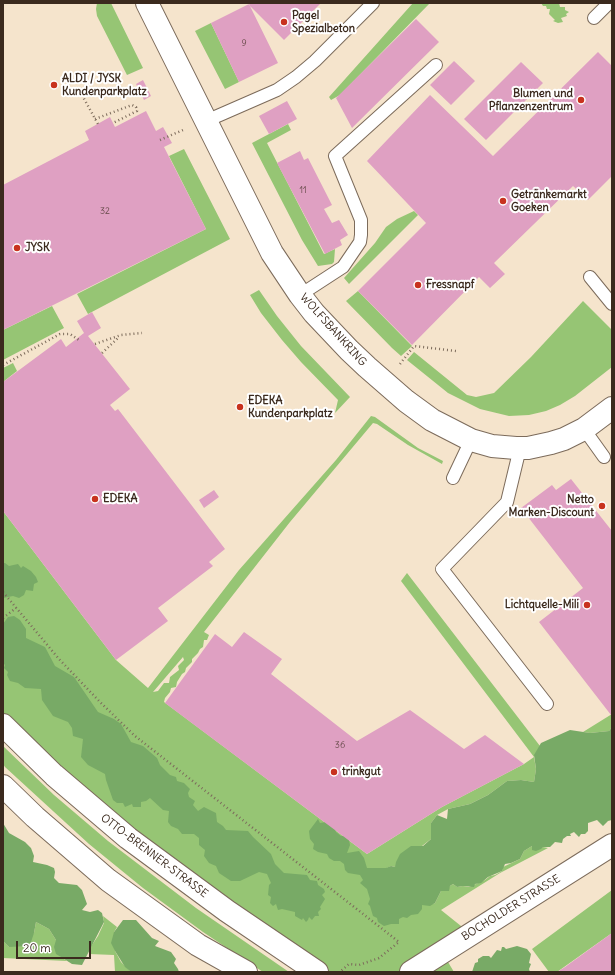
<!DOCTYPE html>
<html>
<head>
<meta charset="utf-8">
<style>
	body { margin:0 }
	#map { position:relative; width:615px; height:975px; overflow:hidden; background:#f5e4cc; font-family:Delius,sans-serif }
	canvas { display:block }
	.frame { position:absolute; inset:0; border:4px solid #3b2a1e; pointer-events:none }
	.scale { position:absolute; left:16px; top:941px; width:75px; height:18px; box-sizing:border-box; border:2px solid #3b2a1e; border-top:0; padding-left:5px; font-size:12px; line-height:14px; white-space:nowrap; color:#3b2a1e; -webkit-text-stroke:3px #fff; paint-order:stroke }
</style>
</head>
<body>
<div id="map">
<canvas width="615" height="975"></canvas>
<div class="frame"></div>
<div class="scale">20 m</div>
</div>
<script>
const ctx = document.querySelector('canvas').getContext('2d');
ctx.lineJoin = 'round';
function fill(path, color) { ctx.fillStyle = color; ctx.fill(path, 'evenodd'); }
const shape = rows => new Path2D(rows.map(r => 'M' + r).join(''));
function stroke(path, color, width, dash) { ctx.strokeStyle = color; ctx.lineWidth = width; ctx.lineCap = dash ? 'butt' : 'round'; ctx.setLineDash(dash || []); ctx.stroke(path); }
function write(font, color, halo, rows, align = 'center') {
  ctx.font = font + ' Delius,sans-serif'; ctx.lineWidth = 4; ctx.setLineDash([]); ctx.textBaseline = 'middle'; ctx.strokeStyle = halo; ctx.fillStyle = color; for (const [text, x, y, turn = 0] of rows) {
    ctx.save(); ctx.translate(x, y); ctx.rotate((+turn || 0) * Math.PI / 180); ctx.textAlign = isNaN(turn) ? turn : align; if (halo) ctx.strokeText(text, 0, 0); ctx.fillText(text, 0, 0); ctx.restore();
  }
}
fill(shape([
	[97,3,111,3,143,68,127,75,97,16,96,9],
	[413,3,430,3,340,95,331,100,329,97],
	[541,3,559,3,560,7,565,7,565,10,569,12,566,14,567,16,561,18,563,22,558,23,553,21,555,20,549,14,550,9,547,9,546,6,543,6],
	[211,23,239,82,225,89,195,31],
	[288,124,291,130,267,143,324,254,335,249,334,262,332,264,318,266,302,240,252,143],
	[184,149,230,239,88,314,77,294,206,229,169,156],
	[414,211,418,215,349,284,344,278,375,243,386,227,397,219],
	[259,290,277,316,301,346,350,397,335,413,338,400,301,362,282,340,261,313,250,295],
	[358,291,412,346,401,356,392,348,346,301],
	[583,301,612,330,612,367,575,396,560,405,546,411,529,415,509,416,480,409,448,393,407,360,414,352,467,395,476,397,494,393,531,357],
	[52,306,64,328,3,360,3,330],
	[13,363,17,371,3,382,3,368],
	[371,416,375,417,418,448,443,461,442,464,408,445,377,424,373,423,290,522,204,632,209,635,207,640,204,640,203,647,200,649,198,653,192,659,192,662,186,668,185,672,182,674,177,682,176,687,171,688,170,692,165,698,164,702,367,854,442,807,524,764,534,757,401,581,407,573,540,746,534,757,536,769,534,782,521,780,507,781,488,795,470,804,448,809,437,815,431,823,431,839,395,867,391,866,387,868,433,904,435,903,441,891,447,891,450,886,453,884,457,887,463,886,469,887,485,880,490,876,495,875,502,871,503,867,520,859,524,851,532,846,532,850,543,847,548,848,500,873,441,910,471,934,442,952,454,972,317,972,249,926,3,725,3,511,116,660,148,688,239,570,336,460],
	[183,657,184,660,178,666,179,670,170,677,169,683,164,683,158,691,153,692],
	[612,714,612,727,609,731,590,733,583,732],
	[3,746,54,795,108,841,196,908,289,972,263,972,203,932,143,888,89,844,5,767,3,764],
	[612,890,612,933,557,972,549,972,532,949],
	[103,916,117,927,114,932,115,951,121,962,131,972,115,972,114,955,89,954,90,948,98,936,104,923],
	[36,922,49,929,56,940,61,957,67,961,3,958,3,941,9,947,34,933]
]), '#96c574');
fill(shape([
	[3,563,5,563,9,566,18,564,21,568,23,566,31,571,36,577,38,582,34,584,33,591,26,590,24,595,19,598,13,596,3,598],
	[14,616,20,620,26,629,26,638,45,647,55,666,74,677,98,712,114,719,121,724,131,742,143,746,157,758,160,765,170,775,176,777,177,781,184,783,190,789,188,793,189,797,195,801,193,805,198,811,204,807,216,813,217,822,223,826,226,830,248,831,253,837,271,854,275,864,284,873,307,875,310,880,317,881,318,885,324,889,325,892,322,895,325,899,320,907,321,909,318,912,319,916,315,916,312,920,309,917,308,920,306,922,303,918,302,920,295,916,295,912,282,909,278,910,276,904,273,906,270,903,271,897,268,895,269,885,271,883,267,874,259,872,240,881,231,881,219,873,216,866,209,863,204,856,205,850,199,845,199,838,194,834,182,834,178,829,171,826,168,822,169,811,163,810,150,798,146,801,141,802,141,807,133,807,132,804,125,807,123,803,117,803,113,800,106,780,105,774,88,765,81,757,83,739,73,736,72,728,68,722,53,716,42,700,41,689,25,688,18,683,10,681,7,675,8,672,4,668,5,665,3,663,3,624,8,617],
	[612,727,612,820,608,821,603,826,597,820,588,823,588,831,585,834,581,834,579,837,574,832,570,834,571,836,567,836,563,839,562,843,555,842,550,847,543,847,541,849,536,851,532,850,532,846,524,851,520,859,511,863,505,864,502,871,488,877,481,883,475,884,474,887,463,886,457,887,453,884,450,886,449,891,441,891,435,903,430,906,422,905,422,909,418,914,411,915,407,918,403,917,399,919,399,924,391,924,384,926,378,922,377,918,373,916,370,906,368,904,370,899,367,889,360,883,363,880,360,875,348,873,345,870,344,864,340,861,334,861,329,858,327,854,318,852,313,849,314,844,310,839,309,831,318,819,320,823,326,822,334,825,336,832,341,836,348,835,350,845,347,853,359,851,364,858,367,868,386,868,391,866,395,867,396,862,400,854,411,846,423,846,431,839,431,823,437,815,447,819,448,809,470,804,488,795,507,781,521,780,534,782,536,769,534,755,541,743,570,730,590,733,609,731],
	[3,823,9,833,25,842,31,848,34,856,33,862,47,865,54,868,55,872,54,878,59,883,77,885,82,890,87,904,82,910,90,912,98,910,102,913,104,922,82,965,72,964,61,957,56,954,54,947,56,940,49,929,36,922,34,933,31,942,27,946,9,947,3,941],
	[123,920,136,920,152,938,159,941,155,946,171,952,176,959,174,963,178,969,179,972,131,972,125,967,115,951,111,943,114,932],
	[517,946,527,949,531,954,529,963,531,964,529,969,530,972,472,972,475,963,478,962,478,959,483,956,489,956,491,958,497,950,501,951,502,947,504,947,506,949]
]), '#78aa66');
fill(shape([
	[247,3,321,3,284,40],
	[249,4,278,63,239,82,211,23],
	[416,19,439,42,352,128,336,98],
	[598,52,612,66,612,176,588,200,573,186,494,263,505,274,490,288,479,277,412,345,358,291,426,223,367,161,430,95,493,156],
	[454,61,475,81,451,105,430,85],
	[521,62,543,83,486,140,464,119],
	[143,80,151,96,144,100,136,84],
	[287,101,297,119,269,134,259,116],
	[146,111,156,131,163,127,172,143,164,147,206,229,3,330,3,185,89,140,85,131,110,117,115,127],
	[300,151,304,160,308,158,332,205,324,209,332,223,339,220,348,235,340,240,342,245,325,254,277,163],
	[92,312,101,328,88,336,130,389,110,405,115,411,118,409,225,549,209,562,213,566,158,608,168,621,116,660,3,511,3,382,61,339,66,347,84,333,77,321],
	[571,479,612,531,612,714,611,715,539,622,583,588,521,508,552,485,556,490],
	[214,490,219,497,204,508,199,500],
	[244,632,282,659,271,674,357,741,410,710,464,749,485,735,524,764,442,807,367,854,165,703,215,634,232,647],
	[612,933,612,972,557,972,565,967]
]), '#dfa0c2');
const service = shape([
	[594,18,609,3],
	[206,121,277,90,296,77,315,61,373,3],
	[590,277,612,304],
	[300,295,343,267,360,242,361,235,361,220,335,156,436,65],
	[584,429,604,457],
	[520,448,507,502,442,569,547,704],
	[453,478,471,440]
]);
const minor = shape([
	[147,3,272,253,300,295,314,313,349,350,367,367,406,401,432,420,471,440,492,446,516,448,528,448,551,443,564,439,584,429,612,408]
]);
const tertiary = shape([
	[3,725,54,775,128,838,227,911,317,972],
	[3,786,35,817,108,880,198,945,246,972]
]);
const secondary = shape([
	[411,972,612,845]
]);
stroke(service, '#7c6b5b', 14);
stroke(minor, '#7c6b5b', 24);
stroke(tertiary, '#7c6b5b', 24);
stroke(secondary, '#7c6b5b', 24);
stroke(shape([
	[82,95,98,124],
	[95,119,132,105,136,107,137,111,113,123],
	[160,140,183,130],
	[95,344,121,335,142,333],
	[102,353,119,337],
	[400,364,414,346,456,351],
	[3,365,60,334,70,334,79,340],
	[3,592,59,659,100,702,135,736,399,942,379,958,359,965,349,964,341,971],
	[3,618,16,608]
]), '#7c6b5b', 2.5, [1, 3]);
stroke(service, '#fff', 12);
stroke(minor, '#fff', 22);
stroke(tertiary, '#fff', 22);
stroke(secondary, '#fff', 22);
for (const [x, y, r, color] of [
	[284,22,4,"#c8321e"],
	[54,85,4,"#c8321e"],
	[581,100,4,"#c8321e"],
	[503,201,4,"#c8321e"],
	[17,248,4,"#c8321e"],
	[418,285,4,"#c8321e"],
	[240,407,4,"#c8321e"],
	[95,499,4,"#c8321e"],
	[602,506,4,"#c8321e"],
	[587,605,4,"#c8321e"],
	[334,772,4,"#c8321e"]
]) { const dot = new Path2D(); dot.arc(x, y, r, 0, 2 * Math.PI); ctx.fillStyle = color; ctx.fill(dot); stroke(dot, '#fff', 1.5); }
write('9px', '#644847', null, [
	["9",244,43],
	["11",303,190],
	["32",105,211],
	["36",340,745]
]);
write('bold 11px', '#3b2a1e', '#fff', [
	["Pagel",292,16],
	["Spezialbeton",292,29],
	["ALDI / JYSK",62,79],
	["Kundenparkplatz",62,92],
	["Blumen und",573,94,"right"],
	["Pflanzenzentrum",573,107,"right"],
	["Getränkemarkt",511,195],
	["Goeken",511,208],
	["JYSK",25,248],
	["Fressnapf",426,285],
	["EDEKA",248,401],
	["Kundenparkplatz",248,414],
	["EDEKA",103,499],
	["Netto",594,500,"right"],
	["Marken-Discount",594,513,"right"],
	["Lichtquelle-Mili",579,605,"right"],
	["trinkgut",342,772]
], 'left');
write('11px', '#3b2a1e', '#fff', [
	["WOLFSBANKRING",333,330,48],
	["OTTO-BRENNER-STRASSE",154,856,37],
	["BOCHOLDER STRASSE",511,908,-32]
]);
</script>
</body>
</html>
